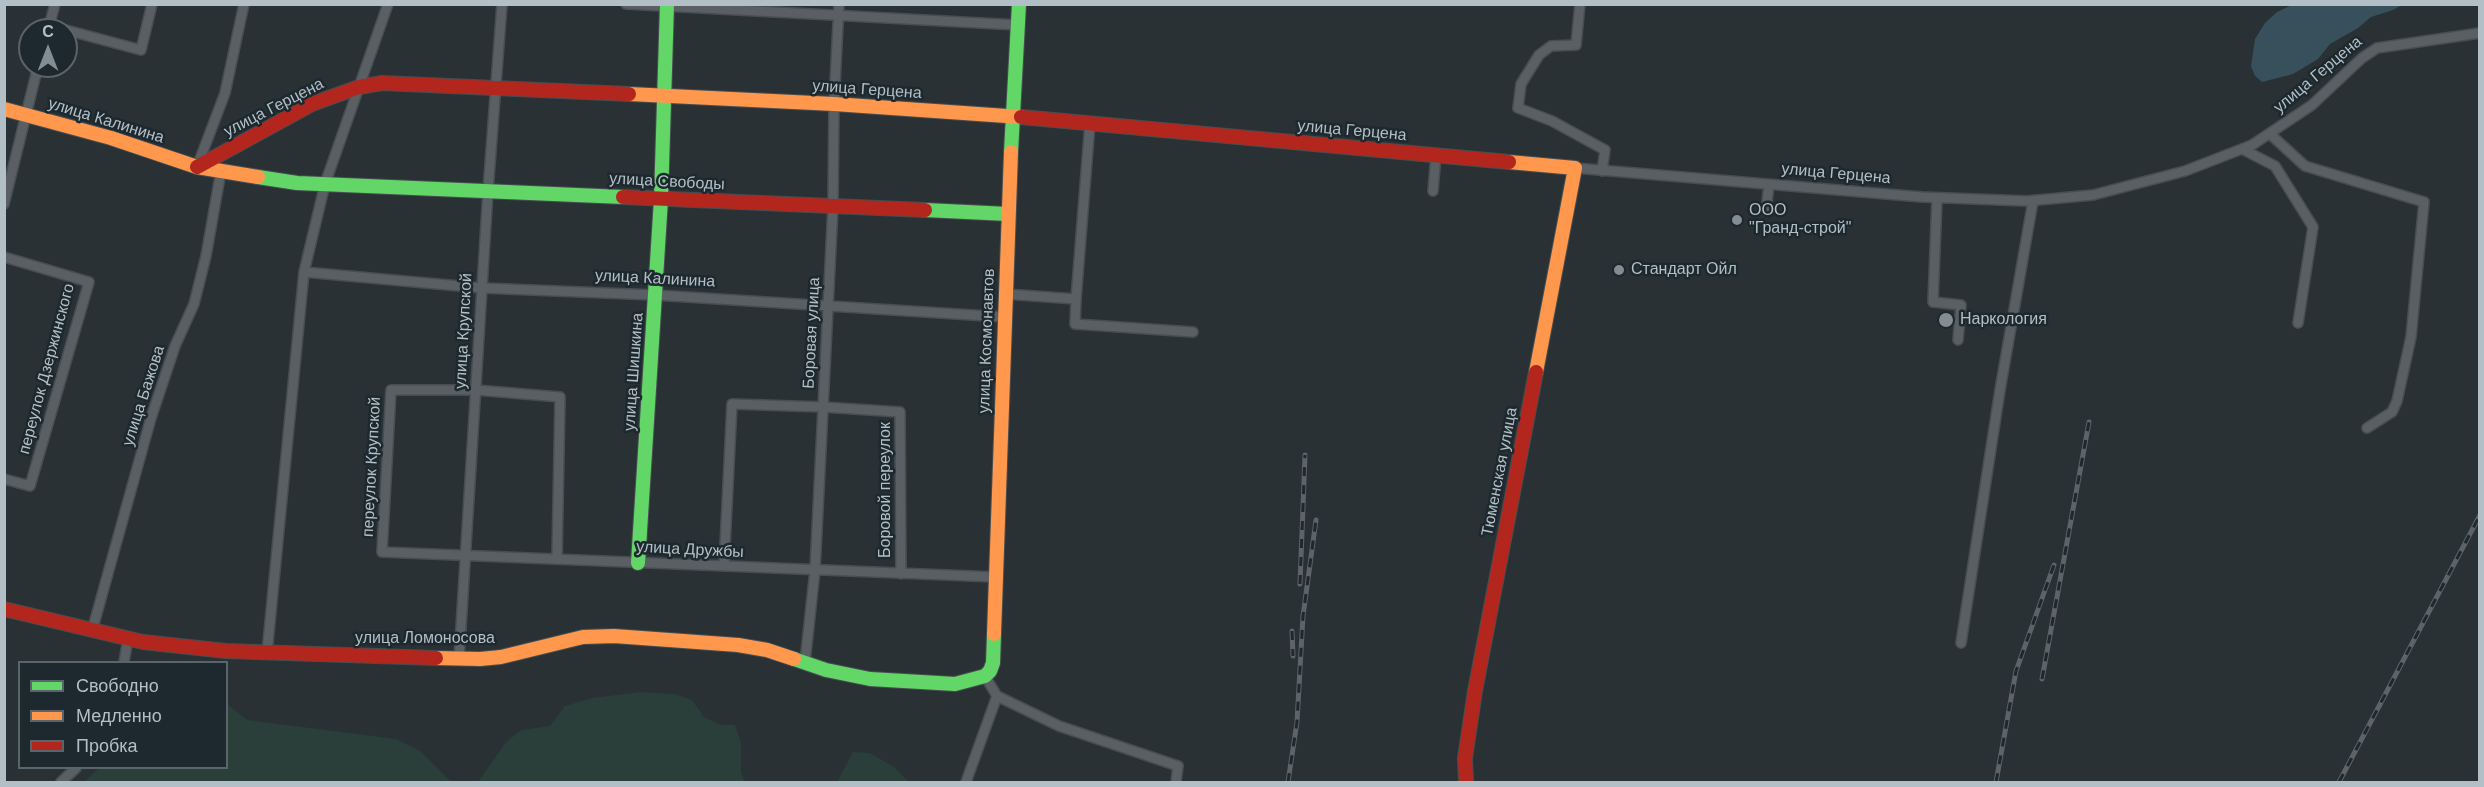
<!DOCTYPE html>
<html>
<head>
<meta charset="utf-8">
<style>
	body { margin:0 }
	#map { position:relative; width:2484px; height:787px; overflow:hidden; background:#293135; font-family:Arial,sans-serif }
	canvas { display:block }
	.frame { position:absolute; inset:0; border:6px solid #b3bfc6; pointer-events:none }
	.legend { position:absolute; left:18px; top:661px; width:210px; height:108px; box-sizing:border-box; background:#1d292f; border:2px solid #59656b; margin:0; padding:8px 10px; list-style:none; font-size:18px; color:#b3bfc6 }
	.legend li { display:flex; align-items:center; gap:12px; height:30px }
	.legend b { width:30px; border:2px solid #59656b }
	.north { position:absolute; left:18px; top:18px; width:60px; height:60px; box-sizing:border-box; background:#1d292f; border:2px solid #59656b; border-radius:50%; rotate:0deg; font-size:16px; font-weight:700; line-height:24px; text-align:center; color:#b3bfc6 }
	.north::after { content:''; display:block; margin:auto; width:21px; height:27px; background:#838d93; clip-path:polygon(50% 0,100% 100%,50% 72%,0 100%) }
</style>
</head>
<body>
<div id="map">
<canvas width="2484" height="787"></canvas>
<div class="frame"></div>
<ul class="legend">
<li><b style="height:8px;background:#63d668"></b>Свободно</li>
<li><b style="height:8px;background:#ff974d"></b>Медленно</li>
<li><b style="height:8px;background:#b3261e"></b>Пробка</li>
</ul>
<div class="north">С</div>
</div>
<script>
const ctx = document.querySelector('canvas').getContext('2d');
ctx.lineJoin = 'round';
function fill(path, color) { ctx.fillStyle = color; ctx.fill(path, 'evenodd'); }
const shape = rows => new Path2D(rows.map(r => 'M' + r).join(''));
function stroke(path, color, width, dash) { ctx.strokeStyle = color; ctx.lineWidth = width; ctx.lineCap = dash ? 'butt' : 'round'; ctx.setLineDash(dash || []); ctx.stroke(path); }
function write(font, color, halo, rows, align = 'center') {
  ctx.font = font + ' Arial,sans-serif'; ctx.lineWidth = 5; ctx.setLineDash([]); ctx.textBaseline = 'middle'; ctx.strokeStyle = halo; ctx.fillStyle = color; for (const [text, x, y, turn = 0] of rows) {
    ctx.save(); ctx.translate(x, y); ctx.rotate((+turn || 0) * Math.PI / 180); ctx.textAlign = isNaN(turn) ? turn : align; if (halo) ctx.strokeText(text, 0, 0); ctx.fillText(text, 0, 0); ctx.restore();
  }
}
fill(shape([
	[640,692,675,694,692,700,704,717,721,725,735,725,741,743,741,772,745,782,478,782,506,742,521,730,550,726,565,706,592,698],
	[227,704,247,720,396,739,420,751,451,782,84,782,99,768,226,768],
	[853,752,870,753,894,767,909,782,837,782]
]), '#2a3e3a');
fill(shape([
	[2292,5,2293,4,2402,5,2393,10,2371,17,2358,28,2330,44,2318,59,2293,74,2262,82,2255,76,2251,66,2255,39,2265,23,2277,12]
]), '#38505c');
const street = shape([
	[626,4,1018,25],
	[1580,4,1576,45,1551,46,1539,55,1521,84,1518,108,1552,121,1605,150,1602,171],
	[48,30,55,4],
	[66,30,141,50,152,4],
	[2270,134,2305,166,2424,202,2411,337,2397,401,2392,412,2367,428],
	[2242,149,2275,166,2313,227,2298,323],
	[197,167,225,93,244,4],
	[1575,168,1922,197,2027,201,2093,195,2185,171,2252,145,2312,105,2362,58,2377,48,2480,33],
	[1433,191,1436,155],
	[1937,198,1933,302,1961,305,1958,340],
	[4,204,38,66],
	[1766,211,1769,185],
	[4,257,89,282,30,486,4,479],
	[304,272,482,288,655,295,1004,317],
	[1005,294,1076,299,1090,123],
	[1076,299,1075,324,1193,332],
	[557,559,560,397,476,390,391,390,382,552,996,577],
	[724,566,732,404,823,407,900,412,901,574],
	[92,631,151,418,175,346,194,304,206,256,221,171],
	[1961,643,2000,390,2033,201],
	[267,653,304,272,325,184,388,4],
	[459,659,488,191,502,4],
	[124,662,128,639],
	[805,662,815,570,833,206,834,104,839,4],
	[997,696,1059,726,1178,766,1176,782],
	[61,782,76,768],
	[966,782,997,696,985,676]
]);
const fast = shape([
	[1011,152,1019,4],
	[258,177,297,183,623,197],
	[925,210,1008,214],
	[638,563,661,199,667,4],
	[794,659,826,670,870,679,955,684,985,676,990,671,993,663,994,634]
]);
const slow = shape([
	[629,94,834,104,1021,117],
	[4,109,111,138,197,167,258,177],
	[1509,162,1575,168,1536,372],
	[994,634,1011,152],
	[436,658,480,659,501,657,583,637,614,636,738,645,767,650,794,659]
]);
const jam = shape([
	[1021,117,1509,162],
	[197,167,312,104,359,87,382,83,629,94],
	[623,197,925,210],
	[4,609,143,642,226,651,436,658],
	[1466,782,1465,758,1475,691,1536,372]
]);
stroke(street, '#474d50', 12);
stroke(fast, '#474d50', 16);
stroke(slow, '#474d50', 16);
stroke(jam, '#474d50', 16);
stroke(street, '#595f63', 9);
stroke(fast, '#63d668', 14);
stroke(slow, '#ff974d', 14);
stroke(jam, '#b3261e', 14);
const rail = shape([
	[1300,584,1305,455],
	[1292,631,1293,656],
	[2042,679,2089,422],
	[1288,782,1297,722,1303,616,1316,520],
	[1996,782,2016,671,2054,565],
	[2339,782,2480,515]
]);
stroke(rail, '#5d6367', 5);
stroke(rail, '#1d292f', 3, [9]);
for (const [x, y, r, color] of [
	[1737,220,6,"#838d93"],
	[1619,270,6,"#838d93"],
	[1946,320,8,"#838d93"]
]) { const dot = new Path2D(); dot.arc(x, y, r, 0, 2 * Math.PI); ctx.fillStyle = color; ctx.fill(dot); stroke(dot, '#1d292f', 2); }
write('16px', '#b3bfc6', '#1d292f', [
	["улица Герцена",2318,75,-40],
	["улица Герцена",867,90,4],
	["улица Герцена",274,108,-27],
	["улица Калинина",106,121,17],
	["улица Герцена",1352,131,5],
	["улица Герцена",1836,174,5],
	["улица Свободы",667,182,3],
	["улица Калинина",655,279,3],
	["улица Крупской",464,331,-87],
	["Боровая улица",812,333,-87],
	["улица Космонавтов",987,341,-88],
	["переулок Дзержинского",47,369,-75],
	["улица Шишкина",634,372,-86],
	["улица Бажова",144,396,-72],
	["переулок Крупской",372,467,-87],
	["Тюменская улица",1500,472,-79],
	["Боровой переулок",886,490,-90],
	["улица Дружбы",690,550,3],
	["улица Ломоносова",425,639]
]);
write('16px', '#b3bfc6', '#1d292f', [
	["ООО",1749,211],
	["\"Гранд-строй\"",1749,229],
	["Стандарт Ойл",1631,270],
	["Наркология",1960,320]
], 'left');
</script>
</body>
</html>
